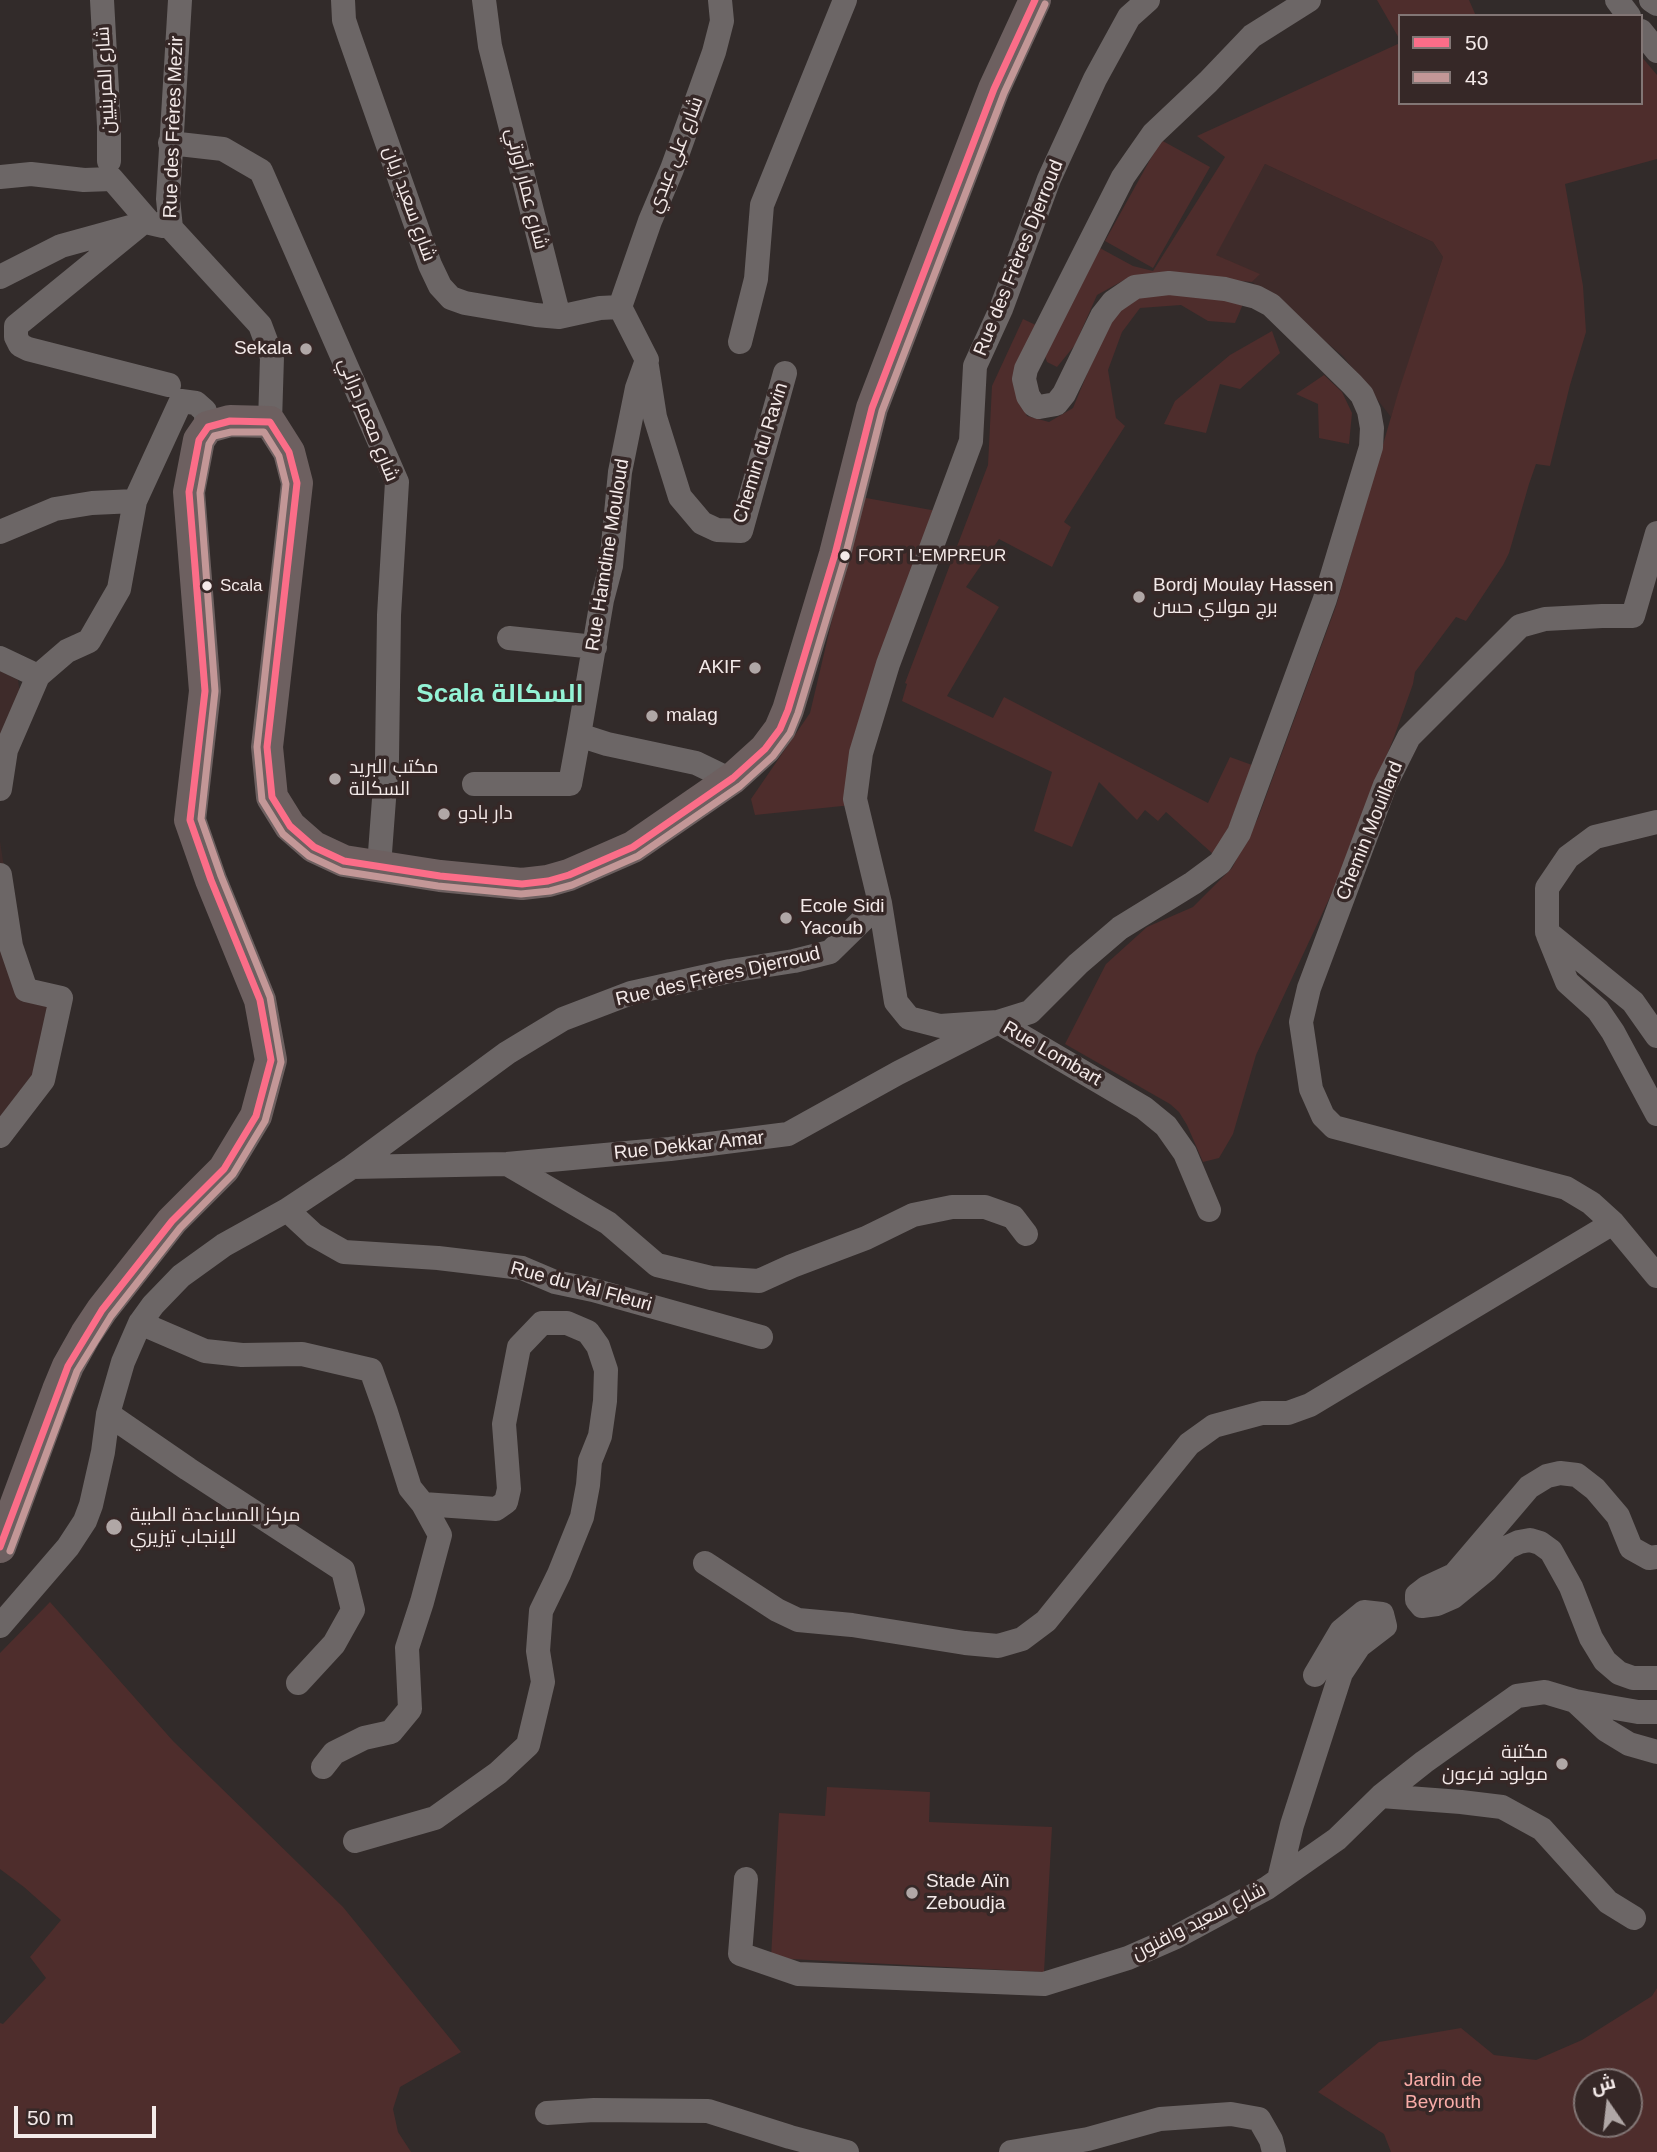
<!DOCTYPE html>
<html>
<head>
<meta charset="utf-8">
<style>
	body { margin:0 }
	#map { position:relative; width:1657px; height:2152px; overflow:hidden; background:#322b2a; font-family:Helvetica,Cairo,sans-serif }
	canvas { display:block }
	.legend { position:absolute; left:1398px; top:14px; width:245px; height:91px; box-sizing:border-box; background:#362827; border:2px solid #827675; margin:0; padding:9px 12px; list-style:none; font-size:21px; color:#f4eae9 }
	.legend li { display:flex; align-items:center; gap:14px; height:35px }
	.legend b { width:35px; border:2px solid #827675 }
	.north { position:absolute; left:1573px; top:2068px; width:70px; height:70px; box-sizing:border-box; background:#362827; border:2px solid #827675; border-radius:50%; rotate:346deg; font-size:19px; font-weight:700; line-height:28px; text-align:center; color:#f4eae9 }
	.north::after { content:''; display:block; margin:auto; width:24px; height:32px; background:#b0a7a6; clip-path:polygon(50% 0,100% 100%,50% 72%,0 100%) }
	.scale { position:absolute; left:14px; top:2106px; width:142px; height:32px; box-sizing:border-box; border:4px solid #f4eae9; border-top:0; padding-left:9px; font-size:21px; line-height:24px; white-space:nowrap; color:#f4eae9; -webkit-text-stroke:5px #362827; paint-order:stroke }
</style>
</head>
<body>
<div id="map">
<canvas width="1657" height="2152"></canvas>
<ul class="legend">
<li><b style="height:9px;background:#fb6d88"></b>50</li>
<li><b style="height:9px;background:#c39797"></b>43</li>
</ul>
<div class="north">ش</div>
<div class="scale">50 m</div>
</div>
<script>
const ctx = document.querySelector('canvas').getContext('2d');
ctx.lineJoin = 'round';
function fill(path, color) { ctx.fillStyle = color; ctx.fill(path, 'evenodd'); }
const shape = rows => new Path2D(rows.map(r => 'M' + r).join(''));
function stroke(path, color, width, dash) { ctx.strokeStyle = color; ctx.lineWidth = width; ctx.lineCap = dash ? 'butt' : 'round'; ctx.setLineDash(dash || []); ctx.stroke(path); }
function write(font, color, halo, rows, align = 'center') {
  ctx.font = font + ' Helvetica,Cairo,sans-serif'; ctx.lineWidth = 7; ctx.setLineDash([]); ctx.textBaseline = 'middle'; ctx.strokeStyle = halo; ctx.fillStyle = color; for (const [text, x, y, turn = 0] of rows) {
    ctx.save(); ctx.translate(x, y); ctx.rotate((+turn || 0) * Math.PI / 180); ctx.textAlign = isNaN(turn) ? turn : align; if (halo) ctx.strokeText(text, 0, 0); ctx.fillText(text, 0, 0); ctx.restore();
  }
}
fill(shape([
	[1265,164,1433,242,1443,257,1391,417,1343,356,1252,282,1259,274,1215,255],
	[0,671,18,680,22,707,0,795],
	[0,841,9,900,18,994,52,1006,33,1074,0,1118]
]), '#3e2b2a');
fill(shape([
	[1377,0,1469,0,1476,16,1400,16,1400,40],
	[1400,43,1400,103,1641,103,1641,56,1657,75,1657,159,1565,184,1583,286,1586,332,1570,385,1550,466,1536,464,1529,484,1509,553,1503,565,1466,621,1456,617,1415,672,1413,684,1394,737,1336,884,1256,1055,1233,1134,1219,1158,1203,1162,1187,1125,1179,1112,1170,1104,1065,1044,1106,964,1147,927,1193,907,1232,868,1258,818,1336,606,1398,393,1443,257,1433,242,1265,164,1216,255,1260,274,1252,282,1164,274,1126,279,1097,295,1075,345,1057,367,1047,362,1043,350,1098,247,1133,266,1153,271,1225,157,1197,136],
	[1161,140,1210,167,1153,268,1105,241],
	[1170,290,1243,304,1235,323,1208,321,1181,305,1140,308,1122,332,1108,370,1116,418,1125,426,1064,522,1071,527,1052,567,999,539,966,587,999,607,947,696,993,718,1004,697,1208,803,1230,757,1252,765,1227,831,1213,854,1166,812,1158,821,1145,810,1137,820,1099,782,1072,847,1034,831,1052,772,902,701,907,684,905,683,988,465,992,386,1023,319,1040,327,1015,392,1027,416,1049,422,1073,408,1103,335,1119,306,1143,292],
	[1272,331,1280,353,1240,389,1220,384,1206,433,1164,424,1175,401,1230,355],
	[1324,375,1342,392,1352,413,1349,444,1319,438,1318,404,1296,394],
	[861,497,942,512,852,805,755,815,751,799,810,713],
	[50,1602,173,1741,343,1907,461,2052,400,2087,393,2109,398,2132,411,2152,0,2152,0,2023,3,2024,46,1978,30,1957,61,1920,24,1887,0,1869,0,1653],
	[827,1787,930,1792,929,1822,1052,1827,1044,1972,771,1958,779,1813,825,1816],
	[1657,1988,1657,2152,1391,2152,1384,2134,1318,2092,1379,2042,1461,2028,1494,2055,1536,2060,1582,2040,1652,1996],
	[1587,2082,1629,2082,1629,2124,1587,2124]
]), '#4e2d2c');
stroke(shape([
	[102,0,109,126,109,161],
	[180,0,168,199,171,228,260,325,272,357,270,422],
	[343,0,344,20,349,35,430,265,440,286,451,298,465,303,536,315,559,317],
	[484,0,490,46,559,317,600,308,620,307],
	[1617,0,1629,16],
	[1651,0,1657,4],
	[1641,31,1657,51],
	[170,143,223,149,261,171,397,482,389,615,387,759,379,866],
	[0,177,31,174,84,180,112,179,150,223,163,226],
	[141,224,16,326,16,337,20,345,28,349,169,385],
	[0,277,61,246,130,227],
	[620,307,647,360,637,388,620,472,611,566,602,600,579,735,607,744,696,763,727,778,733,778],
	[620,307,650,221,672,169,714,52,722,21,720,0],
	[740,342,756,279,762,205,845,0],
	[647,366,655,417,680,497,702,523,717,530,741,531,785,373],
	[0,532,55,509,92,503,135,501],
	[1657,533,1633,616,1602,616,1545,619,1520,626,1409,737,1385,785,1309,988,1301,1022,1311,1089,1323,1116,1334,1127,1566,1188,1591,1203,1613,1223,1657,1276],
	[509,638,595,647],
	[0,658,38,676],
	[474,784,570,784,579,735],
	[0,789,6,750,38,676,67,651,89,641,119,589,135,501,181,401,196,403,205,411,208,427],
	[1657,822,1595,837,1568,857,1547,888,1547,932,1633,1002,1657,1036],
	[0,875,11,946,26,990,61,998,43,1080,0,1136],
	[880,903,896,1002,909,1018,940,1026,998,1022,1144,1108,1166,1126,1185,1153,1209,1210],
	[1548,935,1567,982,1598,1010,1613,1032,1657,1114],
	[507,1164,608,1223,657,1265,711,1278,759,1281,792,1266,866,1238,913,1215,952,1207,985,1207,1013,1217,1026,1234],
	[352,1167,507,1164,670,1149,788,1134,898,1073,998,1022,1030,1012,1078,964,1120,928,1193,883,1220,863,1239,833,1325,599,1371,447,1372,428,1369,411,1362,395,1352,384,1271,305,1256,297,1225,289,1169,283,1135,287,1113,302,1102,316,1064,394,1056,404,1039,407,1034,405,1028,396,1024,379,1026,369,1123,177,1153,134,1208,82,1252,36,1309,0],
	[287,1210,314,1235,344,1252,438,1258,522,1268,555,1282,593,1290,761,1337],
	[140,1323,205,1351,242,1355,302,1354,371,1370,386,1412,410,1488,423,1504,440,1535,422,1602,407,1648,410,1709,391,1732,364,1738,334,1753,323,1767],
	[108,1414,188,1469,343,1570,353,1610,334,1644,298,1683],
	[1657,1557,1649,1558,1631,1548,1618,1516,1595,1489,1577,1475,1560,1473,1547,1476,1529,1487,1454,1575,1426,1588,1417,1595,1417,1600,1422,1606,1437,1604,1453,1597,1486,1570,1508,1547,1519,1542,1530,1540,1540,1543,1551,1551,1571,1587,1591,1638,1605,1661,1619,1673,1633,1678,1657,1678],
	[705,1563,777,1610,798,1620,852,1625,965,1643,998,1646,1022,1639,1046,1621,1189,1444,1214,1426,1262,1413,1288,1413,1310,1405,1613,1223],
	[0,1626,68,1547,85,1521,91,1505,103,1452,108,1414,123,1362,140,1323,153,1305,181,1276,224,1245,287,1210,352,1167,507,1053,563,1019,631,993,730,971,794,961,830,952,880,903,855,799,861,753,888,664,971,441,975,366,1001,309,1049,179,1095,79,1129,17,1148,0],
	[1575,1701,1638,1712,1657,1712],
	[1381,1796,1461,1802,1502,1807,1542,1829,1608,1902,1634,1918],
	[355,1841,435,1818,498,1773,528,1745,543,1682,538,1651,541,1611,559,1574,582,1517,588,1485,590,1461,600,1436,605,1401,606,1370,598,1346,588,1332,567,1323,542,1323,519,1347,504,1424,509,1489,506,1502,496,1509,423,1504],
	[746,1879,740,1954,798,1974,1044,1984,1128,1958,1176,1937,1267,1888,1337,1839,1381,1796,1424,1762,1517,1696,1545,1692,1575,1701,1606,1730,1629,1744,1657,1752],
	[1279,1879,1292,1825,1341,1673,1359,1646,1385,1626,1382,1614,1364,1612,1341,1631,1315,1675],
	[547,2113,594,2110,708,2111,790,2137,847,2152],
	[1011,2152,1088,2139,1160,2119,1231,2114,1259,2119,1271,2140,1274,2152]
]), '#6c6666', 24);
stroke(shape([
	[0,1547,58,1390,68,1366,86,1334,102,1310,172,1221,224,1169,256,1116,271,1060,260,1000,211,880,190,820,205,691,189,492,199,440,208,427,230,421,270,422,289,452,297,483,267,747,272,797,290,826,314,847,344,861,440,876,522,884,548,881,569,875,633,847,733,778,765,749,780,729,788,710,835,554,872,408,994,89,1035,0]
]), '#6d6060', 32);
stroke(shape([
	[0,1547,68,1366,102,1310,172,1221,224,1169,256,1116,271,1060,260,1000,211,880,190,820,205,691,189,492,199,440,208,427,230,421,270,422,289,452,297,483,267,747,272,797,290,826,314,847,344,861,440,876,522,884,548,881,569,875,633,847,733,778,765,749,780,729,788,710,835,554,872,408,994,89,1035,0]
]), '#fb6d88', 7);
stroke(shape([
	[10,1551,77,1371,111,1316,180,1228,233,1174,265,1121,281,1062,270,997,221,876,201,819,215,691,200,493,209,444,214,436,231,432,264,432,279,456,286,484,257,747,262,800,283,834,309,856,341,871,438,886,521,894,550,891,572,885,638,856,740,786,773,756,790,733,798,713,845,557,882,411,1004,93,1045,4]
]), '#c39797', 7);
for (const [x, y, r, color] of [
	[306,349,7,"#b0a7a6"],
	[845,556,6,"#f4eae9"],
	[207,586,6,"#f4eae9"],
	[1139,597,7,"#b0a7a6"],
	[755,668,7,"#b0a7a6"],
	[652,716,7,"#b0a7a6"],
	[335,779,7,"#b0a7a6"],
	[444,814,7,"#b0a7a6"],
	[786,918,7,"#b0a7a6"],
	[114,1527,9,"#b0a7a6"],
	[1562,1764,7,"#b0a7a6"],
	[912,1893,7,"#b0a7a6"]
]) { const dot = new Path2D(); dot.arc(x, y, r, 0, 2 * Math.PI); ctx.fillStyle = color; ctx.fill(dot); stroke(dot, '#362827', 2.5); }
write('17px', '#f4eae9', '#362827', [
	["FORT L'EMPREUR",858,556],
	["Scala",220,586]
], 'left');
write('19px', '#f4eae9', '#362827', [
	["شارع المرينيين",106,80,-93],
	["Rue des Frères Mezir",174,127,-88],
	["شارع علي عبدي",676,155,-69],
	["شارع عمار أورتي",526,189,76],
	["شارع سعيد زيان",409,204,70],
	["Rue des Frères Djerroud",1019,258,-68],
	["شارع معمر دراني",368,420,68],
	["Chemin du Ravin",761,453,-73],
	["Rue Hamdine Mouloud",608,555,-81],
	["Chemin Mouillard",1370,831,-68],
	["Rue des Frères Djerroud",718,977,-13],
	["Rue Lombart",1052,1054,30],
	["Rue Dekkar Amar",689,1146,-6],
	["Rue du Val Fleuri",581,1287,15],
	["شارع سعيد واقنون",1199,1922,-27]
]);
write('19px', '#f4eae9', '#362827', [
	["Sekala",292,349,"right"],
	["Bordj Moulay Hassen",1153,586],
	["برج مولاي حسن",1153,608],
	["AKIF",741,668,"right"],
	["malag",666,716],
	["مكتب البريد",349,768],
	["السكالة",349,790],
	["دار بادو",458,814],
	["Ecole Sidi",800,907],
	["Yacoub",800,929],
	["مركز المساعدة الطبية",130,1516],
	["للإنجاب تيزيري",130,1538],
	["مكتبة",1548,1753,"right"],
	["مولود فرعون",1548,1775,"right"],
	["Stade Aïn",926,1882],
	["Zeboudja",926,1904]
], 'left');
write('19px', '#f9aca8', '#362827', [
	["Jardin de",1443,2081],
	["Beyrouth",1443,2103]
]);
write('bold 26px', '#94f3d6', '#362827', [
	["Scala السكالة",500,695]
]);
</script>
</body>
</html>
